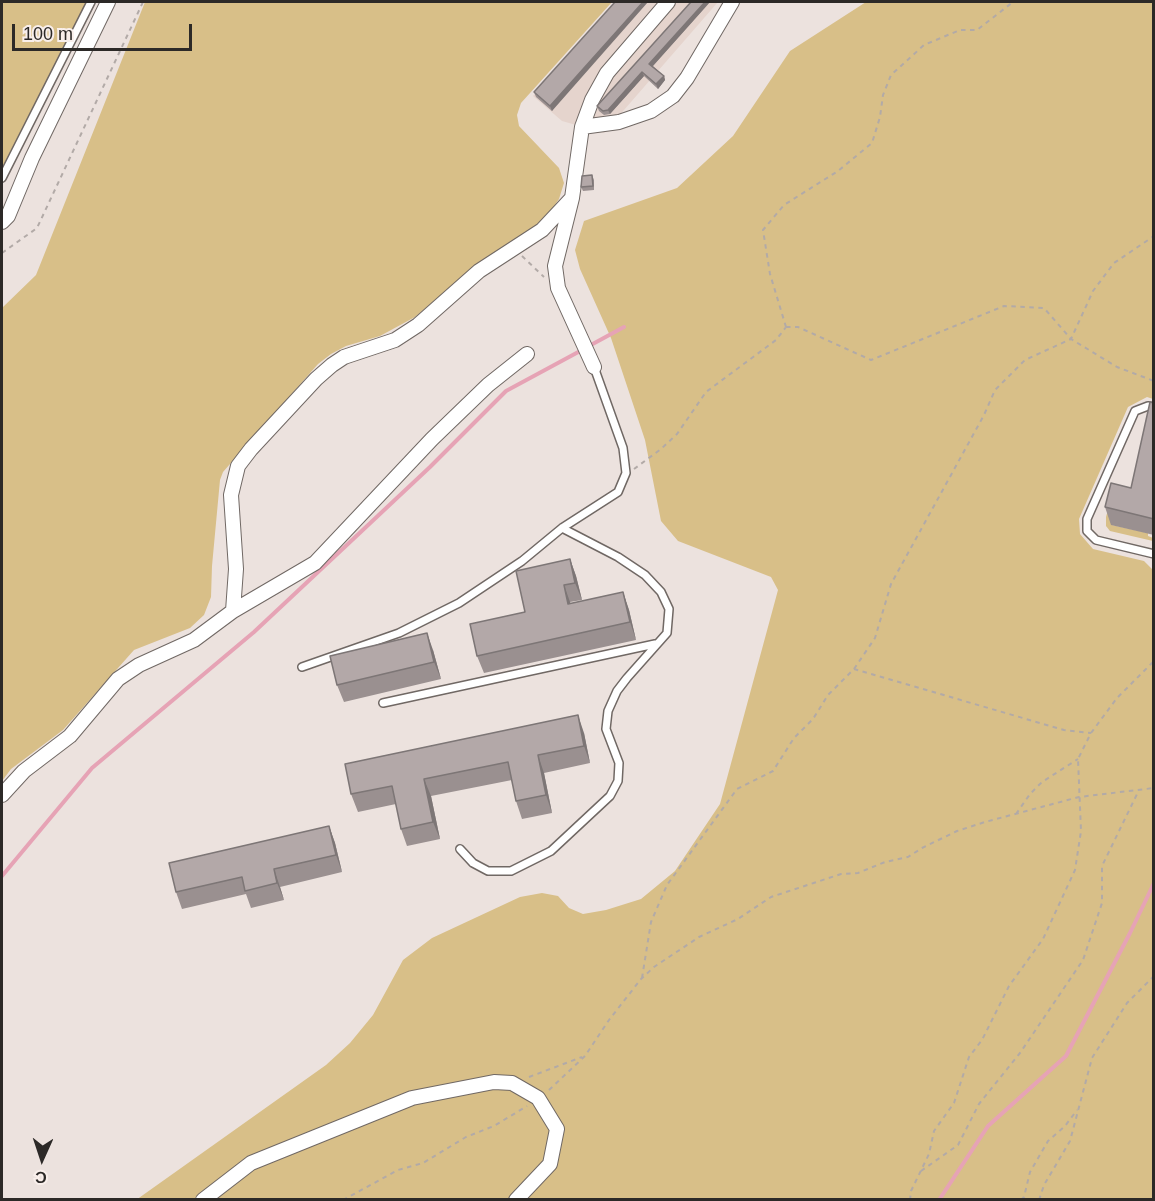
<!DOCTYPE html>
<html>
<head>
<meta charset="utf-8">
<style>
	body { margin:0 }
	#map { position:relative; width:1155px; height:1201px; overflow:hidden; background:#ece2de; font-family:Helvetica,sans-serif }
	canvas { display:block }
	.frame { position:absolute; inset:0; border:3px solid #2c2927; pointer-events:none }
	.north { position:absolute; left:12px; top:1129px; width:60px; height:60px; -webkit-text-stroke:4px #f9efeb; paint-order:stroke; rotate:183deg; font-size:16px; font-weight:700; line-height:24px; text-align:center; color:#2c2927 }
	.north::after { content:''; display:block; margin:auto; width:21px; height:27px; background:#2c2927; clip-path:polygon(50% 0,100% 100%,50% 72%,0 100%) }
	.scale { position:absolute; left:12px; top:24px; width:180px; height:27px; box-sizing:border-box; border:3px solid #2c2927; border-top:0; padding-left:8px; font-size:18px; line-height:21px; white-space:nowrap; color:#2c2927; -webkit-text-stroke:4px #f9efeb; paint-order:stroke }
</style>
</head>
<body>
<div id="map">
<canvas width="1155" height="1201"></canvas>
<div class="frame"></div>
<div class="north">С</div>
<div class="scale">100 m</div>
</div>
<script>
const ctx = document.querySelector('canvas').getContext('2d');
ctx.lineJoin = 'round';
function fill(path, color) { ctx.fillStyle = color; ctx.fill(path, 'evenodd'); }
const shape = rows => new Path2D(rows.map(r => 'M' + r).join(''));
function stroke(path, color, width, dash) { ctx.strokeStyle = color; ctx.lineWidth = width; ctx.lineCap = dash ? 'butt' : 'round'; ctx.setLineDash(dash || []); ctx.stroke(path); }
fill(shape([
	[616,2,718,2,604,133,562,121,533,96]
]), '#e5d4cd');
fill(shape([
	[2,2,89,2,2,170],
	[145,2,612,2,521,103,517,115,519,126,559,168,564,183,559,199,547,216,513,244,472,269,415,317,380,336,346,346,331,354,318,364,223,472,220,480,212,566,211,597,204,615,190,628,134,650,63,730,11,769,2,781,2,308,36,275],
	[866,2,1153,2,1153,399,1147,397,1128,407,1079,519,1080,534,1093,549,1144,561,1153,570,1153,1199,136,1200,326,1065,350,1043,373,1015,403,960,432,938,520,897,542,893,558,896,569,908,583,914,606,910,641,899,675,871,720,804,778,590,771,577,678,541,661,521,645,440,611,338,580,269,575,250,584,221,677,188,733,136,790,51],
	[1109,506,1112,525,1148,533,1148,536,1153,538,1153,541,1110,531,1106,526,1106,517]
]), '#d8bf88');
stroke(shape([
	[589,346,624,327],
	[2,876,92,768,254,632,430,467,506,391,582,350],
	[939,1200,988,1126,1066,1056,1130,933,1154,883]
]), '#e6a3b5', 4);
const lane = shape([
	[2,178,91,2],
	[1154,407,1148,406,1135,411,1087,519,1087,531,1096,540,1154,554],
	[302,667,399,633,459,603,522,561,562,528,618,492,626,473,623,448,594,367],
	[383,703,655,644],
	[460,849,473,863,488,871,511,871,551,851,610,796,618,781,619,763,606,729,608,711,617,691,627,678,667,633,669,609,661,592,645,575,618,557,562,528]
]);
const street = shape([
	[582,127,592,100,607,73,668,2],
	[2,222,8,216,32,158,108,2],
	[594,367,558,288,555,266,572,198,582,127,619,122,651,111,673,96,687,78,732,2],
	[233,611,236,569,231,495,238,466,251,449,316,379,332,365,344,357,395,340,418,325,479,271,542,230,572,198],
	[2,795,24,771,70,736,118,679,139,665,194,640,233,611,315,563,432,439,488,385,527,354],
	[203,1200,251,1163,412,1098,494,1082,512,1083,538,1098,557,1129,550,1164,516,1200]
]);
stroke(lane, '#706864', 10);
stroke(street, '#706864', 16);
stroke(shape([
	[2,253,37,228,143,2],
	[522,256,544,277],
	[786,327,770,274,763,230,784,205,838,171,872,143,880,117,883,95,891,75,924,45,960,30,977,30,1013,2],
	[786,327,798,327,871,360,1004,306,1044,308,1071,339,1117,367,1154,381],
	[634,469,661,449,677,434,706,392,776,340,786,327],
	[854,669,875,638,891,584,984,415,995,390,1025,360,1071,339,1093,291,1114,263,1154,236],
	[1016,814,1030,794,1042,782,1078,759],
	[642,978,651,922,667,885,737,789,773,771,794,738,813,719,828,695,854,669,1064,730,1091,733],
	[529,1077,582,1057],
	[549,1090,585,1056,609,1020,641,979,654,967,699,937,738,919,771,897,841,874,858,873,885,862,908,857,922,848,957,831,985,822,1079,797,1154,788],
	[921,1171,958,1145,979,1104,1020,1053,1083,960,1102,903,1102,866,1139,790],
	[343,1200,398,1170,423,1163,466,1137,494,1126,527,1106],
	[910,1200,911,1191,929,1154,934,1131,954,1103,969,1057,982,1040,1009,986,1043,939,1075,870,1081,831,1078,759,1091,733,1117,698,1154,661],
	[1021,1200,1024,1197,1030,1172,1048,1141,1065,1126,1077,1110],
	[1039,1200,1044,1185,1070,1141,1092,1058,1127,1003,1154,976]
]), '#b2aaa7', 2, [4.5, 4.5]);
stroke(lane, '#fff', 7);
stroke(street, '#fff', 14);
fill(shape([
	[615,2,552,111,536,97,534,92],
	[710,2,653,66,664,76,665,80,658,89,644,76,610,114,604,115,599,111,597,106],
	[592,175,594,180,594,190,583,191,581,187],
	[1154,403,1154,535,1111,525,1105,507,1131,488],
	[570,559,576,576,582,600,570,602,571,604,623,592,629,610,636,640,484,673,477,656,525,612],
	[433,650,441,679,344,702,337,685],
	[584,733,590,763,544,773,552,813,522,819,516,801,512,780,431,796,440,839,407,846,401,829,396,804,358,812,351,794],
	[329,826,335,843,342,872,280,887,284,900,251,908,246,894,182,909,176,892]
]), '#9a9090');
fill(shape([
	[643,2,648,2,552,111,550,106],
	[705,2,710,2,651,68,649,64],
	[642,72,644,76,610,114,608,110],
	[664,76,665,80,658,89,656,84],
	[570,559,576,576,582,600,575,583],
	[564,585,570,602,575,621,568,604],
	[623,592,629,610,636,640,630,622],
	[427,633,433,650,441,679,434,662],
	[578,715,584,733,590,763,584,746],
	[538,755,544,773,552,813,546,795],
	[424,779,431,796,440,839,433,822],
	[329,826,335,843,342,872,336,855],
	[274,869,280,887,284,900,277,883]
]), '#7d7676');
const building = shape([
	[615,2,643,2,550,106,534,92,615,2],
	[691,2,705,2,649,64,664,76,656,84,642,72,608,110,603,111,597,106,691,2],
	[592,175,593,186,581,187,582,176,592,175],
	[1150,402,1154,403,1154,519,1105,507,1111,483,1131,488,1150,402],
	[570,559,575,583,564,585,568,604,623,592,630,622,477,656,470,624,525,612,516,571,570,559],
	[427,633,434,662,337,685,330,656,427,633],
	[578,715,584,746,538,755,546,795,516,801,508,762,424,779,433,822,401,829,392,786,351,794,345,764,578,715],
	[329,826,336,855,274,869,277,883,245,891,242,877,176,892,169,863,329,826]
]);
fill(building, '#b3a8a8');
stroke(building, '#7d7676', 1.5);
</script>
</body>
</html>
